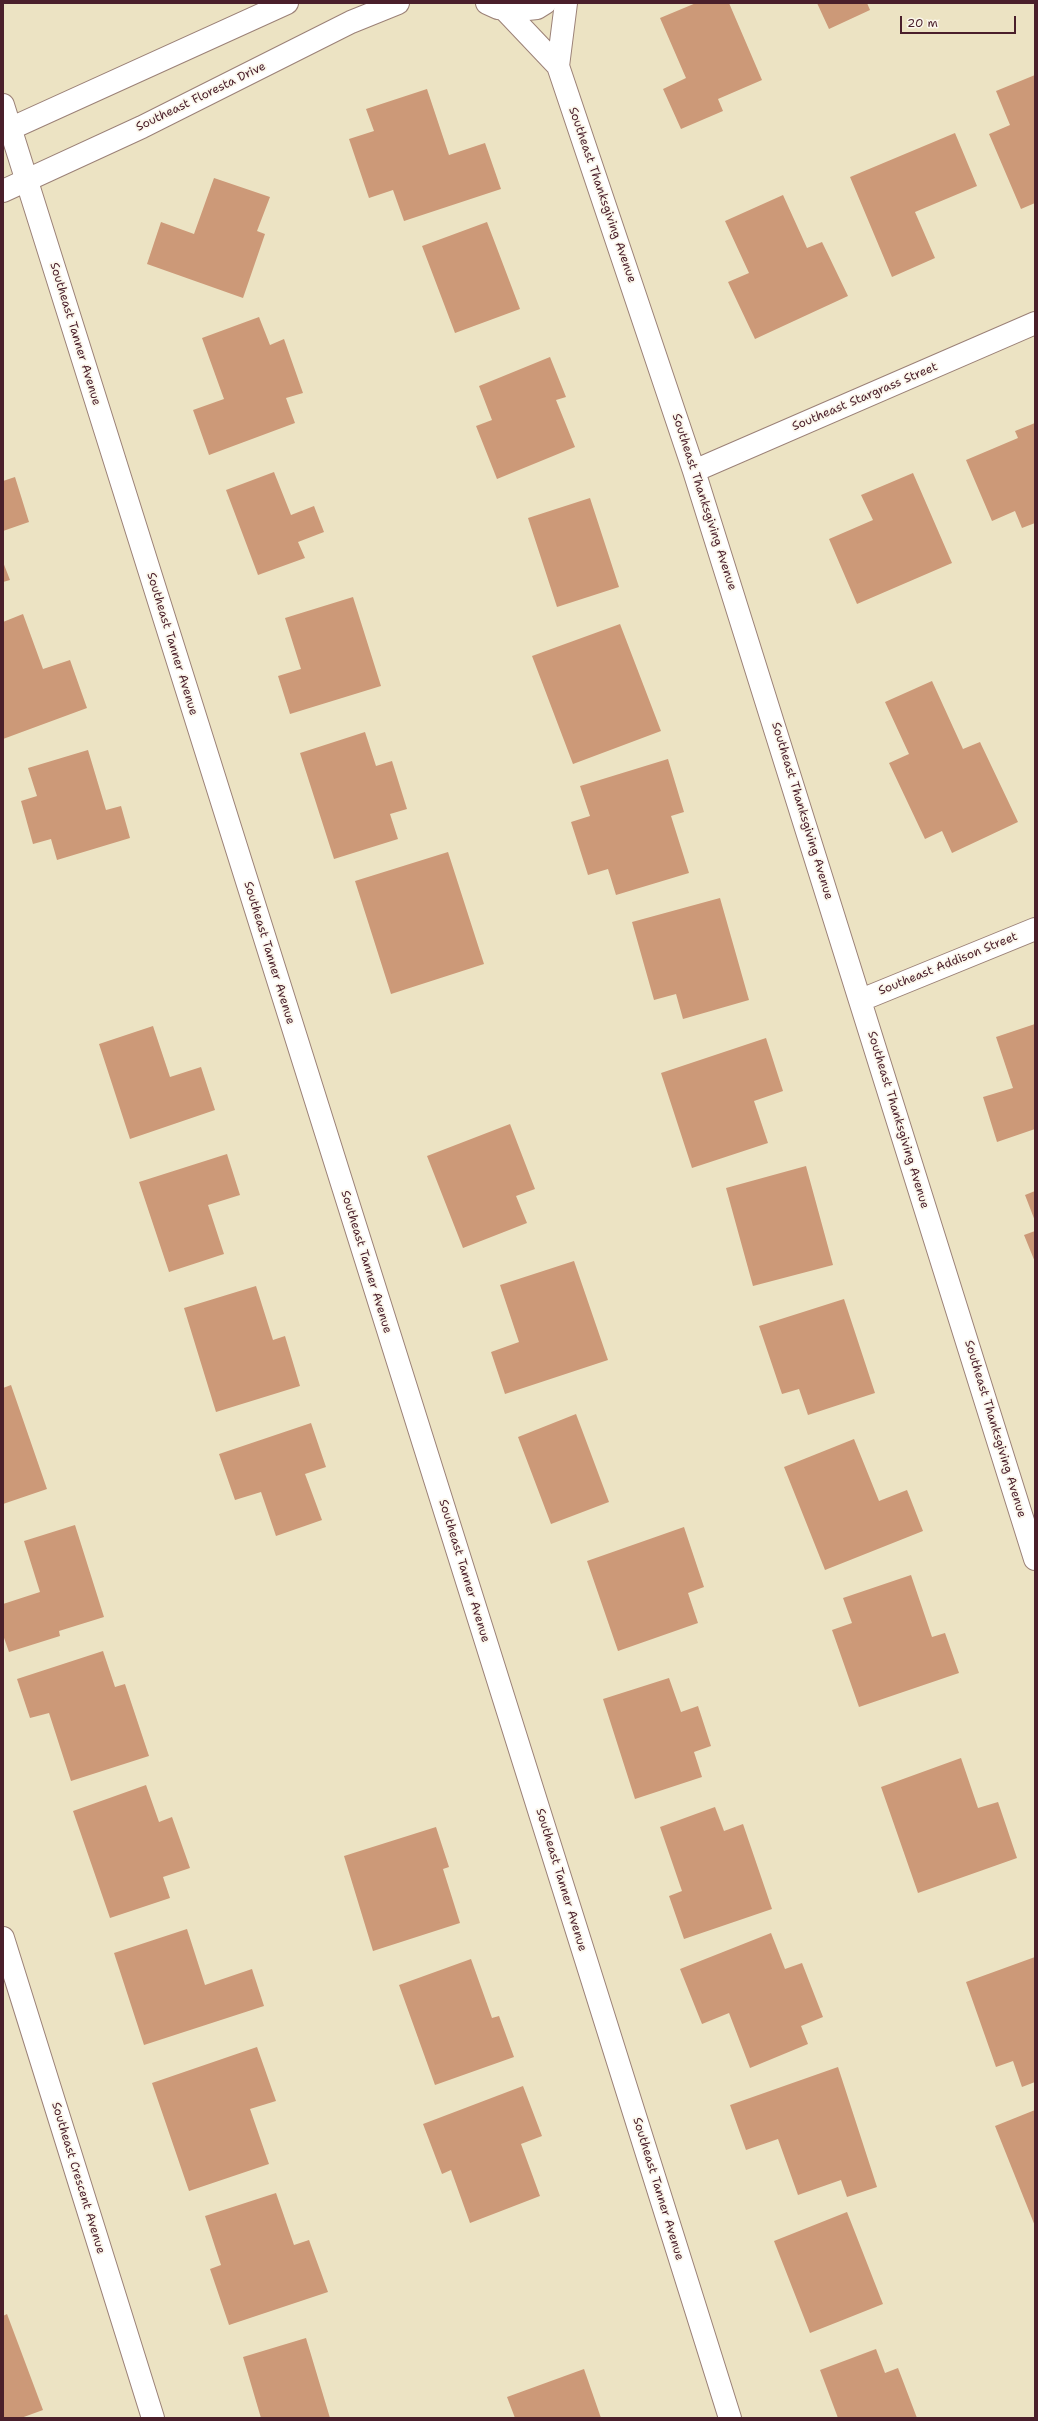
<!DOCTYPE html>
<html>
<head>
<meta charset="utf-8">
<style>
	body { margin:0 }
	#map { position:relative; width:1038px; height:2421px; overflow:hidden; background:#ece3c3; font-family:"Shantell Sans",sans-serif }
	canvas { display:block }
	.frame { position:absolute; inset:0; border:4px solid #4a1f2b; pointer-events:none }
	.scale { position:absolute; left:900px; top:16px; width:116px; height:18px; box-sizing:border-box; border:2px solid #4a1f2b; border-top:0; padding-left:5px; font-size:12px; line-height:14px; white-space:nowrap; color:#4a1f2b; -webkit-text-stroke:3px #fbf7ec; paint-order:stroke }
</style>
</head>
<body>
<div id="map">
<canvas width="1038" height="2421"></canvas>
<div class="frame"></div>
<div class="scale">20 m</div>
</div>
<script>
const ctx = document.querySelector('canvas').getContext('2d');
ctx.lineJoin = 'round';
function fill(path, color) { ctx.fillStyle = color; ctx.fill(path, 'evenodd'); }
const shape = rows => new Path2D(rows.map(r => 'M' + r).join(''));
function stroke(path, color, width, dash) { ctx.strokeStyle = color; ctx.lineWidth = width; ctx.lineCap = dash ? 'butt' : 'round'; ctx.setLineDash(dash || []); ctx.stroke(path); }
function write(font, color, halo, rows, align = 'center') {
  ctx.font = font + ' "Shantell Sans",sans-serif'; ctx.lineWidth = 3.5; ctx.setLineDash([]); ctx.textBaseline = 'middle'; ctx.strokeStyle = halo; ctx.fillStyle = color; for (const [text, x, y, turn = 0] of rows) {
    ctx.save(); ctx.translate(x, y); ctx.rotate((+turn || 0) * Math.PI / 180); ctx.textAlign = isNaN(turn) ? turn : align; if (halo) ctx.strokeText(text, 0, 0); ctx.fillText(text, 0, 0); ctx.restore();
  }
}
fill(shape([
	[696,3,729,3,762,80,718,99,723,111,681,129,663,89,686,78,660,18],
	[817,3,867,3,870,10,829,29],
	[1035,75,1035,203,1021,209,989,134,1010,125,996,91],
	[427,89,449,155,485,143,501,189,404,221,393,190,369,198,349,139,374,131,366,109],
	[955,133,977,186,915,212,935,258,892,277,850,177],
	[214,178,270,197,257,231,265,234,243,298,147,264,161,222,194,234],
	[783,195,807,248,822,242,848,296,755,339,728,282,749,273,725,221],
	[487,222,520,309,455,333,422,246],
	[259,317,270,345,284,339,303,393,286,398,295,423,209,455,193,410,224,399,202,338],
	[550,357,566,397,556,400,575,447,497,479,476,426,492,420,479,386],
	[1035,423,1035,523,1022,528,1015,511,992,521,966,460,1018,438,1015,431],
	[274,472,291,515,314,506,324,532,298,542,305,558,258,575,226,490],
	[913,473,952,563,857,604,829,539,873,520,861,495],
	[15,477,29,522,3,531,3,481],
	[590,498,619,587,557,607,528,518],
	[3,562,10,580,3,582],
	[353,597,381,686,290,714,278,676,301,669,285,618],
	[23,614,43,669,70,660,87,708,3,739,3,622],
	[620,624,661,731,573,764,532,656],
	[932,681,963,749,980,742,1018,822,952,853,942,831,925,839,889,763,909,754,885,702],
	[365,732,376,766,392,761,407,809,390,814,398,839,334,859,300,753],
	[88,750,106,810,121,806,130,838,57,860,51,839,33,844,21,801,37,796,28,768],
	[668,759,684,812,671,816,689,873,616,895,608,869,588,875,571,822,590,816,580,786],
	[448,852,484,964,391,994,355,881],
	[720,898,749,1000,683,1019,676,994,654,1000,632,922],
	[1035,1024,1035,1129,997,1142,983,1097,1013,1088,996,1037],
	[153,1026,170,1077,201,1067,215,1110,130,1139,99,1044],
	[766,1038,783,1091,754,1101,768,1143,692,1168,661,1073],
	[510,1124,535,1189,516,1196,527,1223,463,1248,427,1156],
	[227,1154,240,1195,208,1205,224,1254,169,1272,139,1182],
	[806,1166,833,1265,753,1286,726,1188],
	[1035,1191,1035,1221,1025,1195],
	[1035,1231,1035,1262,1024,1235],
	[574,1261,608,1360,505,1394,491,1352,519,1342,500,1285],
	[256,1286,273,1340,285,1336,300,1386,216,1412,184,1308],
	[844,1299,875,1393,808,1415,799,1389,782,1394,759,1326],
	[11,1385,47,1489,3,1504,3,1388],
	[576,1414,609,1502,551,1524,518,1437],
	[311,1423,326,1467,305,1474,322,1520,276,1536,261,1492,235,1500,219,1454],
	[854,1439,879,1501,907,1490,923,1531,825,1570,784,1467],
	[75,1525,104,1617,59,1631,60,1636,9,1652,3,1635,3,1604,40,1592,24,1541],
	[684,1527,704,1587,688,1593,698,1623,618,1651,587,1561],
	[911,1575,932,1637,945,1633,959,1673,859,1707,832,1630,852,1623,843,1598],
	[103,1651,115,1687,125,1684,149,1756,71,1781,49,1713,30,1718,17,1679],
	[669,1678,681,1712,698,1706,711,1746,694,1752,702,1777,635,1799,603,1699],
	[961,1758,978,1808,998,1802,1017,1858,918,1893,881,1787],
	[146,1785,159,1822,172,1817,190,1868,163,1877,170,1898,110,1918,73,1811],
	[715,1807,724,1831,743,1824,772,1909,684,1939,669,1896,682,1891,660,1827],
	[436,1827,449,1867,443,1869,460,1923,373,1951,344,1856],
	[187,1929,205,1985,252,1969,264,2006,144,2045,114,1953],
	[771,1933,785,1969,802,1963,823,2017,801,2026,808,2044,750,2068,729,2013,702,2024,680,1969],
	[1035,1957,1035,2082,1022,2087,1013,2061,996,2067,966,1982],
	[471,1959,492,2018,499,2016,514,2057,435,2085,399,1985],
	[257,2047,276,2101,250,2109,269,2164,189,2191,152,2083],
	[838,2067,877,2187,847,2197,841,2180,798,2195,778,2139,746,2150,730,2105],
	[523,2086,542,2136,521,2144,540,2196,470,2223,451,2170,442,2174,423,2124],
	[1035,2110,1035,2226,995,2126],
	[276,2193,294,2245,309,2240,328,2292,229,2325,210,2269,221,2265,205,2216],
	[847,2212,883,2304,810,2333,774,2241],
	[7,2314,43,2410,21,2418,3,2418,3,2316],
	[306,2338,330,2418,261,2418,243,2357],
	[876,2349,885,2373,898,2368,917,2418,838,2418,820,2370],
	[584,2369,601,2418,515,2418,507,2397]
]), '#cc9978');
const street = shape([
	[504,9,558,66,566,3],
	[558,66,694,471,1035,1559],
	[3,105,730,2418],
	[694,471,1035,323],
	[861,1000,1035,929],
	[3,1938,153,2418]
]);
const secondary = shape([
	[487,3,498,8,518,10,537,8,545,3],
	[3,132,287,3],
	[3,191,142,127,351,22,398,3]
]);
stroke(street, '#9b8177', 24);
stroke(secondary, '#9b8177', 24);
stroke(street, '#fff', 22);
stroke(secondary, '#fff', 22);
write('12px', '#4a1f2b', '#fbf7ec', [
	["Southeast Floresta Drive",201,97,-26],
	["Southeast Thanksgiving Avenue",602,195,71],
	["Southeast Tanner Avenue",75,334,73],
	["Southeast Stargrass Street",865,397,-23],
	["Southeast Thanksgiving Avenue",704,502,72],
	["Southeast Tanner Avenue",172,644,73],
	["Southeast Thanksgiving Avenue",802,811,73],
	["Southeast Tanner Avenue",269,953,73],
	["Southeast Addison Street",948,964,-22],
	["Southeast Thanksgiving Avenue",898,1120,73],
	["Southeast Tanner Avenue",366,1262,73],
	["Southeast Thanksgiving Avenue",995,1429,73],
	["Southeast Tanner Avenue",464,1571,73],
	["Southeast Tanner Avenue",561,1880,73],
	["Southeast Crescent Avenue",78,2178,73],
	["Southeast Tanner Avenue",658,2189,73]
]);
</script>
</body>
</html>
